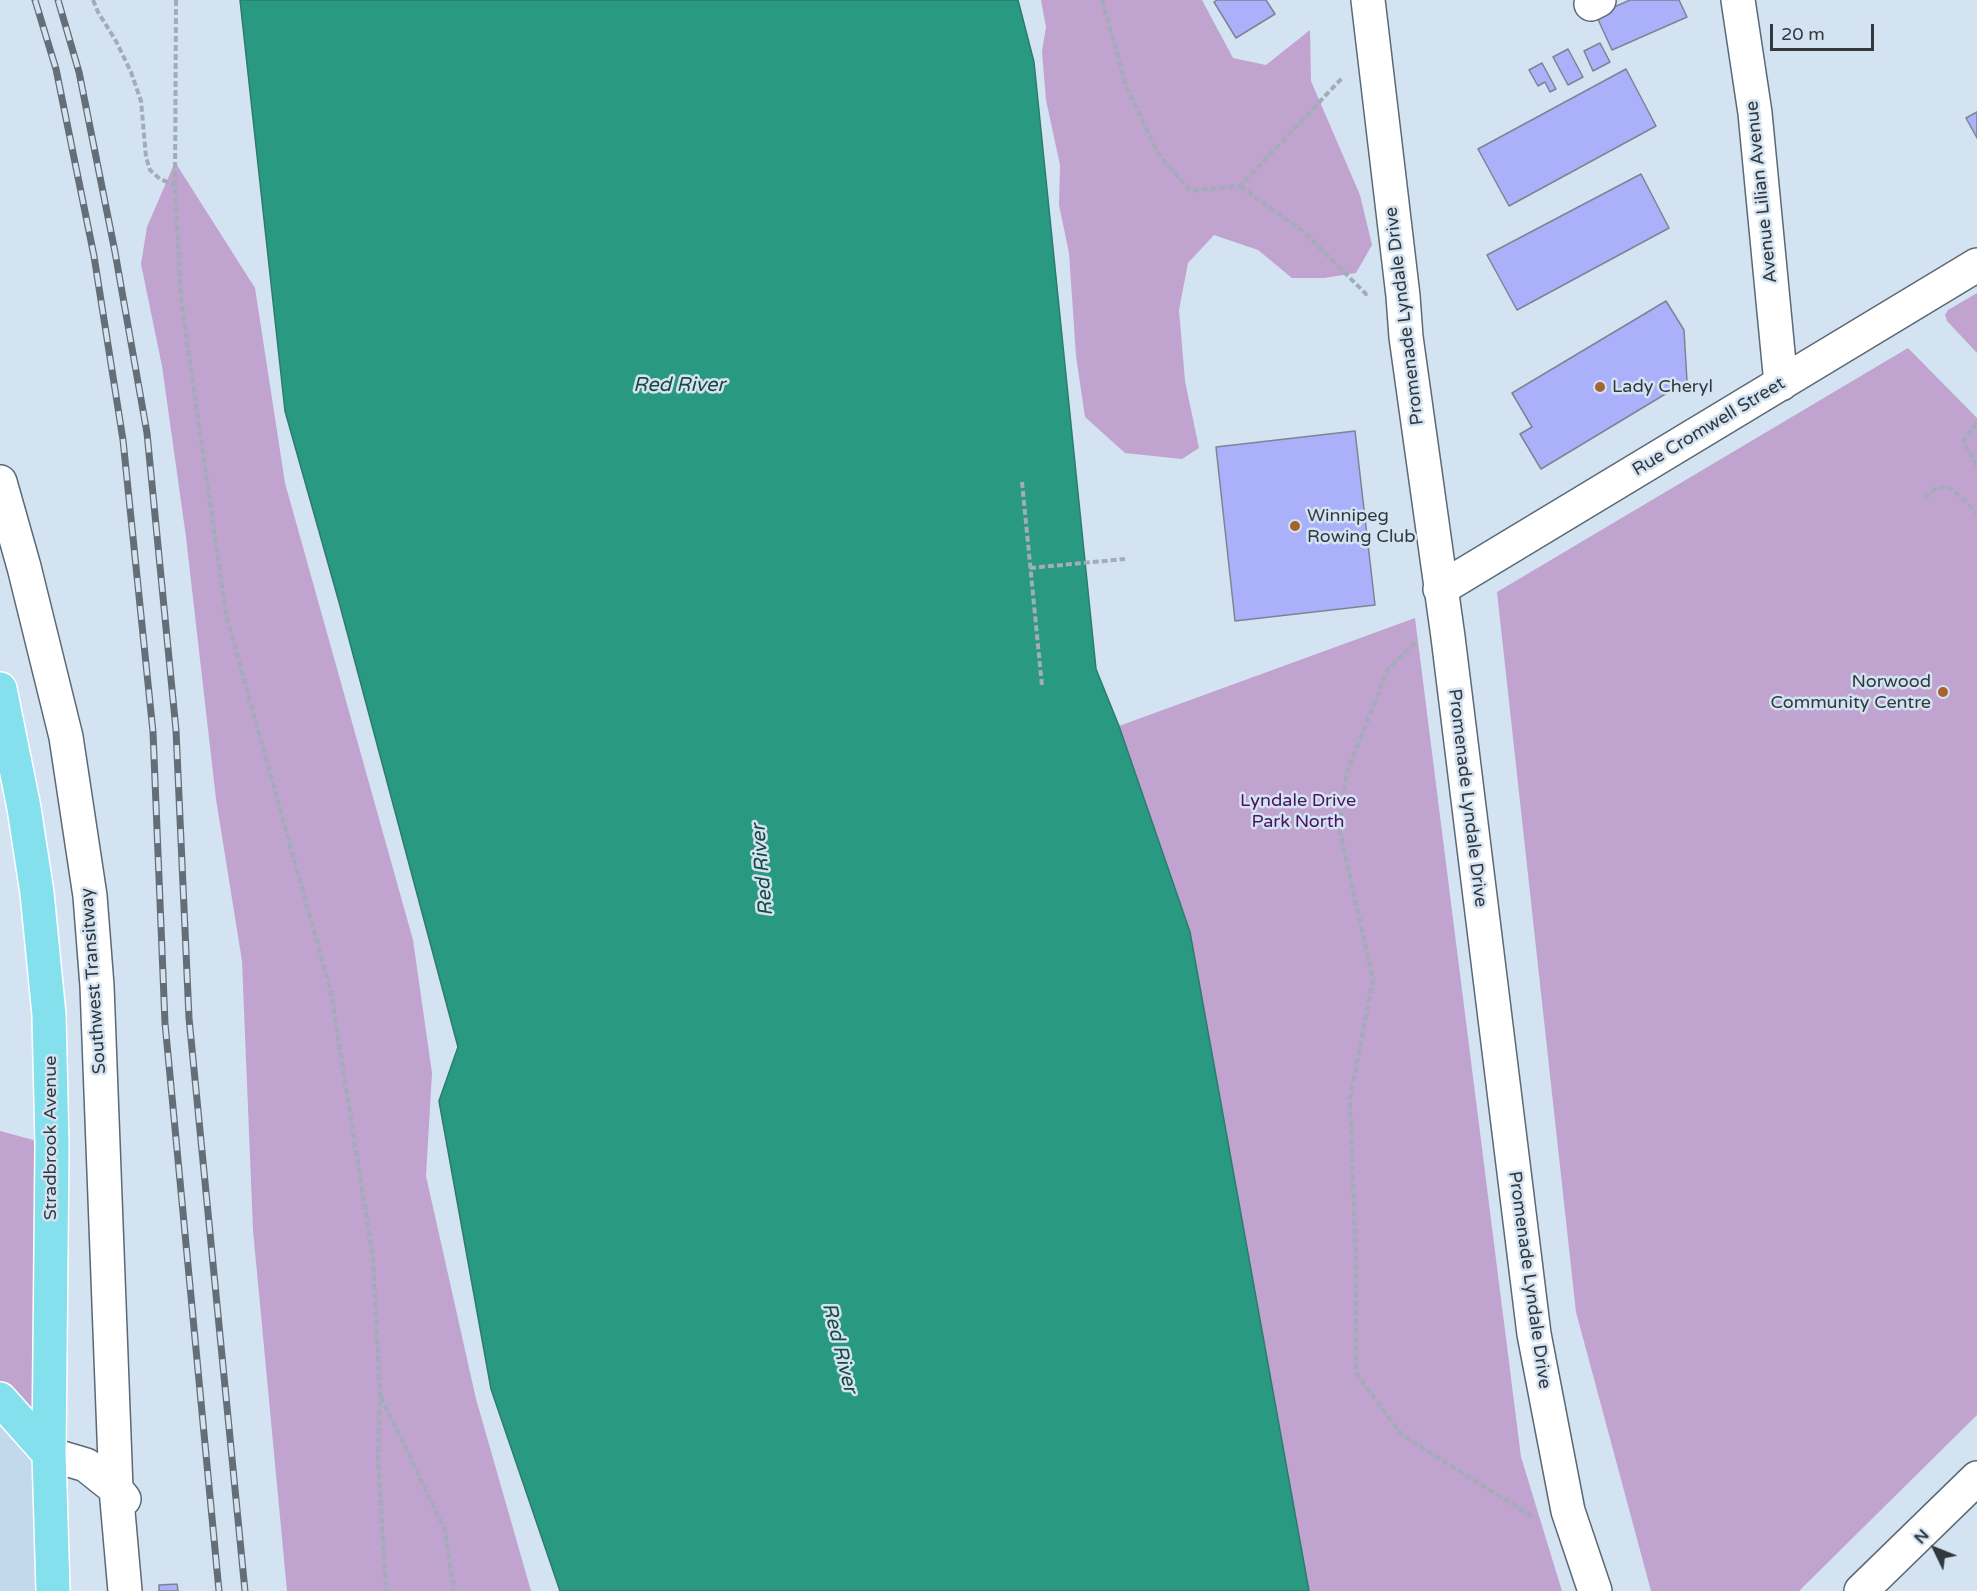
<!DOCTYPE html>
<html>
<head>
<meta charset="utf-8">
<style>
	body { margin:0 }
	#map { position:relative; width:1977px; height:1591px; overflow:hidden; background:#d3e3f1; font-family:"Varela Round",sans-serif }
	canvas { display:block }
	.north { position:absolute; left:1905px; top:1519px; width:60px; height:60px; -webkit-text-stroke:4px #d3e3f1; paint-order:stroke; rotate:313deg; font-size:16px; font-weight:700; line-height:24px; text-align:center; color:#32383e }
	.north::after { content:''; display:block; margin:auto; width:21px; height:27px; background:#32383e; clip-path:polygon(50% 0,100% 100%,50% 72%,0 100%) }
	.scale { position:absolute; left:1770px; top:24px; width:104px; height:27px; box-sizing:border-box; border:3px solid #32383e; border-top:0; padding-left:8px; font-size:18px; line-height:21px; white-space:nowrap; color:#32383e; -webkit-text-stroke:4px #d3e3f1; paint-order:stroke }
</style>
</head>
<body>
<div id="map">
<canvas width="1977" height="1591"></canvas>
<div class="north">N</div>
<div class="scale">20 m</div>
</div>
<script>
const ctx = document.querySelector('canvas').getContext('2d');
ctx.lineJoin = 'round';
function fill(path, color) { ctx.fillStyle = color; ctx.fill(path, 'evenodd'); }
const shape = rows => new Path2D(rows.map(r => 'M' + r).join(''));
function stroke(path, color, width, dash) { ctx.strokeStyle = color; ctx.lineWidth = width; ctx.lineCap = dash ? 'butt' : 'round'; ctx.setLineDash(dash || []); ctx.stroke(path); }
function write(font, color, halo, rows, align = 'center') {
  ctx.font = font + ' "Varela Round",sans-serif'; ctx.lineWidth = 5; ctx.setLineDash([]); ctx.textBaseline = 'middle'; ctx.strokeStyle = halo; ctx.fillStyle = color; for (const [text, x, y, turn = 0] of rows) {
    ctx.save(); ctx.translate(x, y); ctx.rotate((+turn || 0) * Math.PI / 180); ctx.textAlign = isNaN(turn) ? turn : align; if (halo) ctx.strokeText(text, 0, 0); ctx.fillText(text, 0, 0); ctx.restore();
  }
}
fill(shape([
	[0,1399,49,1454,53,1591,0,1591]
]), '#c2d8eb');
fill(shape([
	[1041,0,1202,0,1233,58,1266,65,1310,30,1311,81,1360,195,1372,245,1356,273,1324,278,1292,278,1258,250,1214,235,1188,263,1179,310,1185,381,1199,448,1182,459,1125,453,1085,417,1076,356,1069,253,1059,205,1060,165,1046,100,1042,51,1046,27],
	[175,162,255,288,285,483,413,940,432,1073,426,1176,476,1399,531,1591,287,1591,253,1230,242,961,216,799,186,537,162,366,141,264,147,227],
	[1977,293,1977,353,1947,321,1945,315,1948,310],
	[1908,348,1977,418,1977,1415,1799,1591,1651,1591,1576,1312,1497,592],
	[1415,618,1521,1457,1562,1591,1309,1591,1190,932,1119,726],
	[0,1131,52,1145,49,1454,0,1399]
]), '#c1a3cf');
const water = shape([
	[240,0,1018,0,1034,62,1096,669,1119,726,1190,932,1309,1591,560,1591,491,1389,439,1101,458,1047,339,602,285,411,240,0]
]);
fill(water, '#299982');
stroke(water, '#2c7c6e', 1.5);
const building = shape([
	[1217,0,1266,0,1275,14,1236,38,1214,2,1217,0],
	[1630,0,1679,0,1687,17,1612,50,1596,15,1630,0],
	[1600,43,1610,62,1593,71,1584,51,1600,43],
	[1568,49,1583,77,1568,85,1553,57,1568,49],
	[1542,63,1556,89,1550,92,1545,82,1538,86,1529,70,1542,63],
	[1626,69,1656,126,1509,206,1478,149,1626,69],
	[1977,112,1977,138,1966,118,1977,112],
	[1641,174,1669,228,1517,310,1487,255,1641,174],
	[1666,301,1684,330,1687,381,1541,469,1520,434,1532,427,1512,393,1666,301],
	[1355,431,1375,605,1235,621,1216,447,1355,431],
	[177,1584,178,1591,159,1591,159,1585,177,1584]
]);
fill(building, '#aab1fa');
stroke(building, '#808293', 1.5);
const minor = shape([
	[1368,0,1403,296,1406,337,1448,637,1534,1334,1568,1511,1595,1591],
	[1738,0,1755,113,1781,384],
	[1591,4,1599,0],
	[0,482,24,567,66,737,90,896,97,986,116,1489,125,1591],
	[1440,589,1977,265],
	[49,1454,86,1465,116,1489,124,1499],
	[1861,1591,1977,1478]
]);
const major = shape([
	[0,689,24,808,37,893,49,1015,52,1145,49,1454,53,1591],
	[0,1399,49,1454]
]);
stroke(minor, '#5b6975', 36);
stroke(major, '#fff', 36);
stroke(shape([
	[93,0,98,12,116,41,131,72,141,101,146,157,150,170,160,179,175,185],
	[176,0,175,185,181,299,226,615,331,992,373,1259,380,1394,378,1459,386,1591],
	[1102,0,1126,86,1158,153,1190,191,1240,186,1343,77],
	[1240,186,1304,232,1366,294,1370,294],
	[1977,423,1963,441,1977,466],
	[1022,482,1042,686],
	[1925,498,1937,487,1951,488,1977,513],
	[1030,568,1125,559],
	[1416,644,1412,645,1388,669,1347,772,1339,828,1373,980,1350,1098,1356,1265,1356,1373,1402,1435,1533,1517],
	[381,1397,445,1530,454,1591]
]), '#a1adb9', 4, [6, 3]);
stroke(minor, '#fff', 33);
stroke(major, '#85e0ee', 33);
const rail = shape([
	[35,0,56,69,94,256,123,440,153,732,165,1023,219,1591],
	[58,0,79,72,115,252,147,433,176,730,189,1018,245,1591]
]);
stroke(rail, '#656e77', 7);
stroke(rail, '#d3e3f1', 4.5, [14]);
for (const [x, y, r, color] of [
	[1600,387,6,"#a4642c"],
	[1295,526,6,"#a4642c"],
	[1943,692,6,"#a4642c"]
]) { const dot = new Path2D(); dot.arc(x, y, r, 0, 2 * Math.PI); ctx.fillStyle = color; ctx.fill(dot); stroke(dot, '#d3e3f1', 2); }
write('18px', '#32383e', '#d3e3f1', [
	["Avenue Lilian Avenue",1762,192,-96],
	["Promenade Lyndale Drive",1405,316,-97],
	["Rue Cromwell Street",1709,427,-31],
	["Promenade Lyndale Drive",1467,798,83],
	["Southwest Transitway",94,981,-94],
	["Stradbrook Avenue",51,1138,-90],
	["Promenade Lyndale Drive",1529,1280,82]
]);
write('18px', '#32383e', '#d3e3f1', [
	["Lady Cheryl",1612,387],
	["Winnipeg",1307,516],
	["Rowing Club",1307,537],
	["Norwood",1931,682,"right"],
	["Community Centre",1931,703,"right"]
], 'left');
write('18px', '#4b1261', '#d3e3f1', [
	["Lyndale Drive",1298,801],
	["Park North",1298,822]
]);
write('italic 20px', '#1a483d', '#d3e3f1', [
	["Red River",679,386],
	["Red River",763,870,-95],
	["Red River",839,1348,76]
]);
</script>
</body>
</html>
